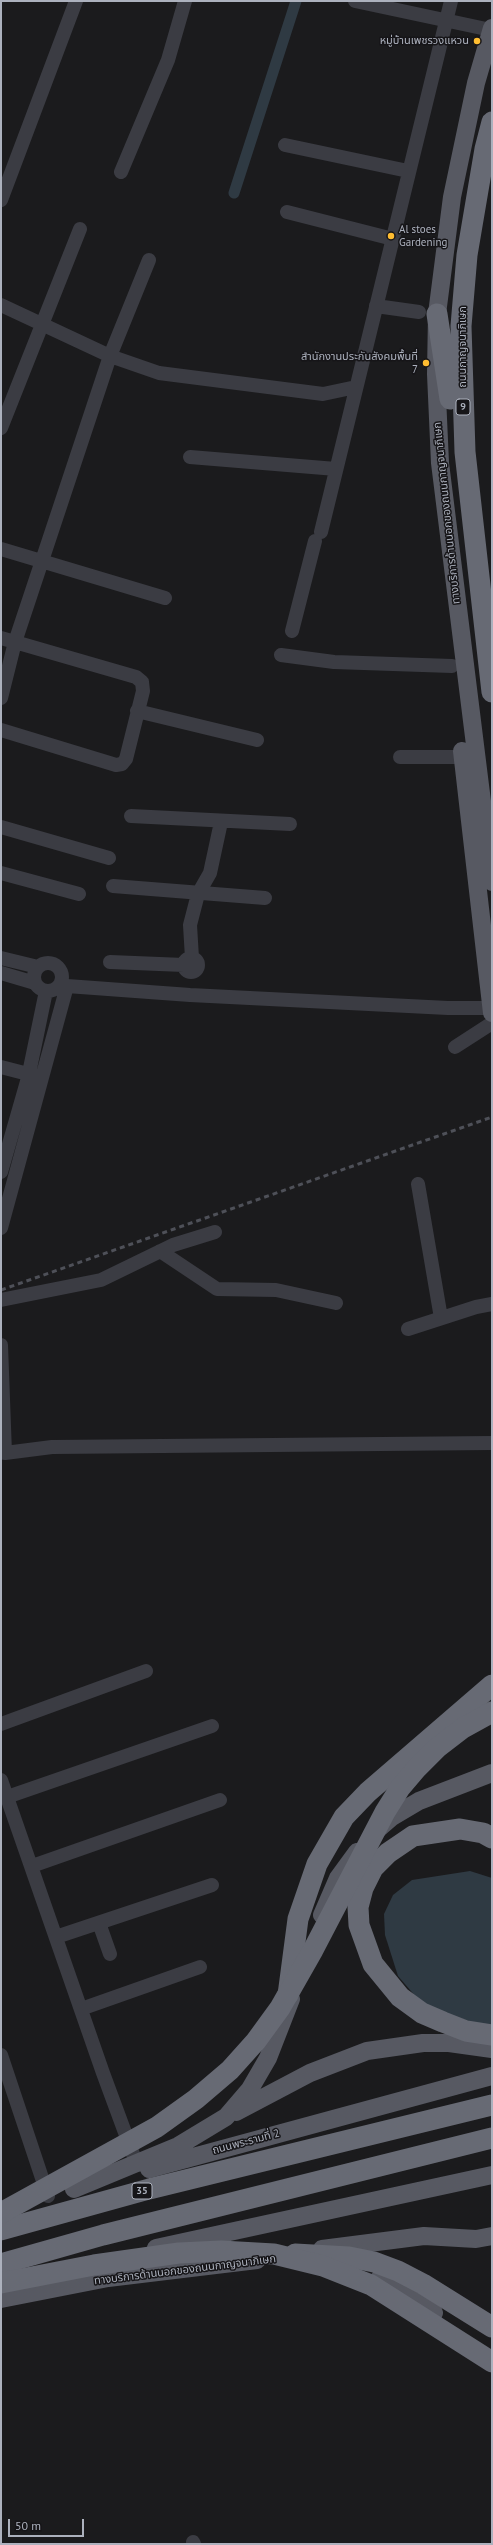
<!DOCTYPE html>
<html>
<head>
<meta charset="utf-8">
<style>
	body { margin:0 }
	#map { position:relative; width:493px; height:2545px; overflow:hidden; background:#1b1b1d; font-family:"PT Sans",sans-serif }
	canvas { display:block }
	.frame { position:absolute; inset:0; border:2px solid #acb1bd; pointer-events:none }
	.scale { position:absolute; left:8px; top:2519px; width:76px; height:18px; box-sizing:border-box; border:2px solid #acb1bd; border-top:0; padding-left:5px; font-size:12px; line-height:14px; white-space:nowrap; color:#acb1bd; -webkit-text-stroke:3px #161518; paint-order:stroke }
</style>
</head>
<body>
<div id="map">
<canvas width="493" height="2545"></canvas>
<div class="frame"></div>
<div class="scale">50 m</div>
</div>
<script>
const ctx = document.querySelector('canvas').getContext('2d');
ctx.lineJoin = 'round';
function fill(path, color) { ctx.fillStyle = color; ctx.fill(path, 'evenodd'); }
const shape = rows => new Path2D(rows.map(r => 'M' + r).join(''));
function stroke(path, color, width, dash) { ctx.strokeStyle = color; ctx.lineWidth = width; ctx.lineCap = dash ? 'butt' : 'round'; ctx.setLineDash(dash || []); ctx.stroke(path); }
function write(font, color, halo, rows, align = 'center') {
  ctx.font = font + ' "PT Sans","Noto Sans Thai",sans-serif'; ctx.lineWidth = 3; ctx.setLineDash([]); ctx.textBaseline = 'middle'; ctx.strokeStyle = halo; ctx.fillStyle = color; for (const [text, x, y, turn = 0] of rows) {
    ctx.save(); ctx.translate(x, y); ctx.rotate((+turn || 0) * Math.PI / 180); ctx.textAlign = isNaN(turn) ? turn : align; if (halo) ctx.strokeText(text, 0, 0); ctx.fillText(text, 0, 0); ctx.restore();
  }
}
fill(shape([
	[470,1871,492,1878,492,2026,482,2026,423,2005,398,1976,385,1935,384,1914,393,1895,412,1880]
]), '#2f3a43');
stroke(shape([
	[234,193,296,1]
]), '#2f3a43', 11);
stroke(shape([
	[355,1,491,30],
	[285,145,408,171],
	[121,172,168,60,185,1],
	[1,200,76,1],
	[287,212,393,239],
	[1,305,110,356,159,373,323,394,356,387],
	[376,306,419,312],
	[1,428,80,229],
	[190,457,336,469],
	[321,532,451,1],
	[1,549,165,598],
	[292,631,315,541],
	[1,638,136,677,142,682,143,691,126,759,122,764,116,765,1,730],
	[281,655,334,662,452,666],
	[1,698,15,642,110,356,149,260],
	[137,711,257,740],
	[400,757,463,757],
	[131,816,290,824],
	[1,827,109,858],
	[1,873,79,894],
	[113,886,265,898],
	'184 965a7 7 0 1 1 14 0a7 7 0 1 1-14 0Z',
	[1,958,38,967],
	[192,958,190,925,198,894,210,873,221,822],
	[110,962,184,965],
	'34 977a14 14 0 1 1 28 0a14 14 0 1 1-28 0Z',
	[1,973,35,983],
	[61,982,67,986,190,995,448,1008,491,1008],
	[455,1047,492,1023],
	[1,1067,28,1074],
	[1,1172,28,1078,46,991],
	[418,1184,441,1318],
	[1,1228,67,986],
	[160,1251,217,1289,276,1290,336,1303],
	[1,1300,101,1280,173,1245,215,1232],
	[408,1329,476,1307,492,1304],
	[1,1345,5,1453,52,1447,492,1443],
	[1,1724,146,1671],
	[1,1780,103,2073,137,2165],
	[7,1797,212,1726],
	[32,1866,220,1800],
	[99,1923,110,1954],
	[56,1937,212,1885],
	[81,2009,200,1967],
	[1,2055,48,2196],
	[193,2542,194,2544]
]), '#3b3c43', 14);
stroke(shape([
	[492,28,476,83,452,197,437,314,436,374,440,463,492,882],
	[462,751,492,1013],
	[377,1830,392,1817,419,1801,492,1773],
	[322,1915,338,1878,357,1852],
	[236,2112,310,2073,367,2051,423,2043,449,2043,492,2049],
	[149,2169,492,2076],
	[74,2189,178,2146,226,2117,250,2089,268,2058,291,1999],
	[156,2248,492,2175],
	[322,2249,424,2236,476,2239,492,2236],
	[379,2279,434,2313],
	[1,2299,108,2278,257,2260]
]), '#575962', 18);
stroke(shape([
	[492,122,485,149,467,255,461,326,465,452,492,692],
	[437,314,450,399],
	[492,1838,483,1833,460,1829,413,1836,388,1853,373,1868,363,1888,358,1907,359,1925,373,1964,400,1997,422,2013,443,2022,466,2031,492,2035],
	[288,1995,298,1919,317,1864,344,1817,368,1792,492,1685],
	[1,2230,149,2189,492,2105],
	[295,2254,349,2257,374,2262,398,2271,423,2284,492,2327],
	[1,2264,103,2235,492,2138]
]), '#676a74', 21);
stroke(shape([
	[1,1290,492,1117]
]), '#4e5058', 3, [5, 4]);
stroke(shape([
	[1,2213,157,2127,196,2099,230,2070,256,2041,280,2008,313,1950,385,1812,400,1788,417,1768,437,1748,463,1728,492,1712],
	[1,2283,94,2265,179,2253,221,2251,274,2254,323,2266,371,2285,492,2362]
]), '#676a74', 21);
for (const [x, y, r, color] of [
	[477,41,4,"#ffbd31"],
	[391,236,4,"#ffbd31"],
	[426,363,4,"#ffbd31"]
]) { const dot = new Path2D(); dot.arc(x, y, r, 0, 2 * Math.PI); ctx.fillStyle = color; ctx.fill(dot); stroke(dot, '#161518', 1.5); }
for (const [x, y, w] of [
	[463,407,14],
	[142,2191,20]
]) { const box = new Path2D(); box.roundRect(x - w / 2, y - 8, w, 16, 3); ctx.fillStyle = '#161518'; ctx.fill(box); stroke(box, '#acb1bd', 1); }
write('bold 10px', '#acb1bd', null, [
	["9",463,407],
	["35",142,2191]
]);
write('11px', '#acb1bd', '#161518', [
	["หมู่บ้านเพชรวงแหวน",469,41],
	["Al stoes",399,230,"left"],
	["Gardening",399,243,"left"],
	["สำนักงานประกันสังคมพื้นที่",418,357],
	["7",418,370]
], 'right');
write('11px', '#acb1bd', '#161518', [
	["ถนนกาญจนาภิเษก",463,347,-90],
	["ทางบริการด้านนอกของถนนกาญจนาภิเษก",447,513,-96],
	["ถนนพระรามที่ 2",246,2142,-15],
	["ทางบริการด้านนอกของถนนกาญจนาภิเษก",185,2270,-7]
]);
</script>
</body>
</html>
